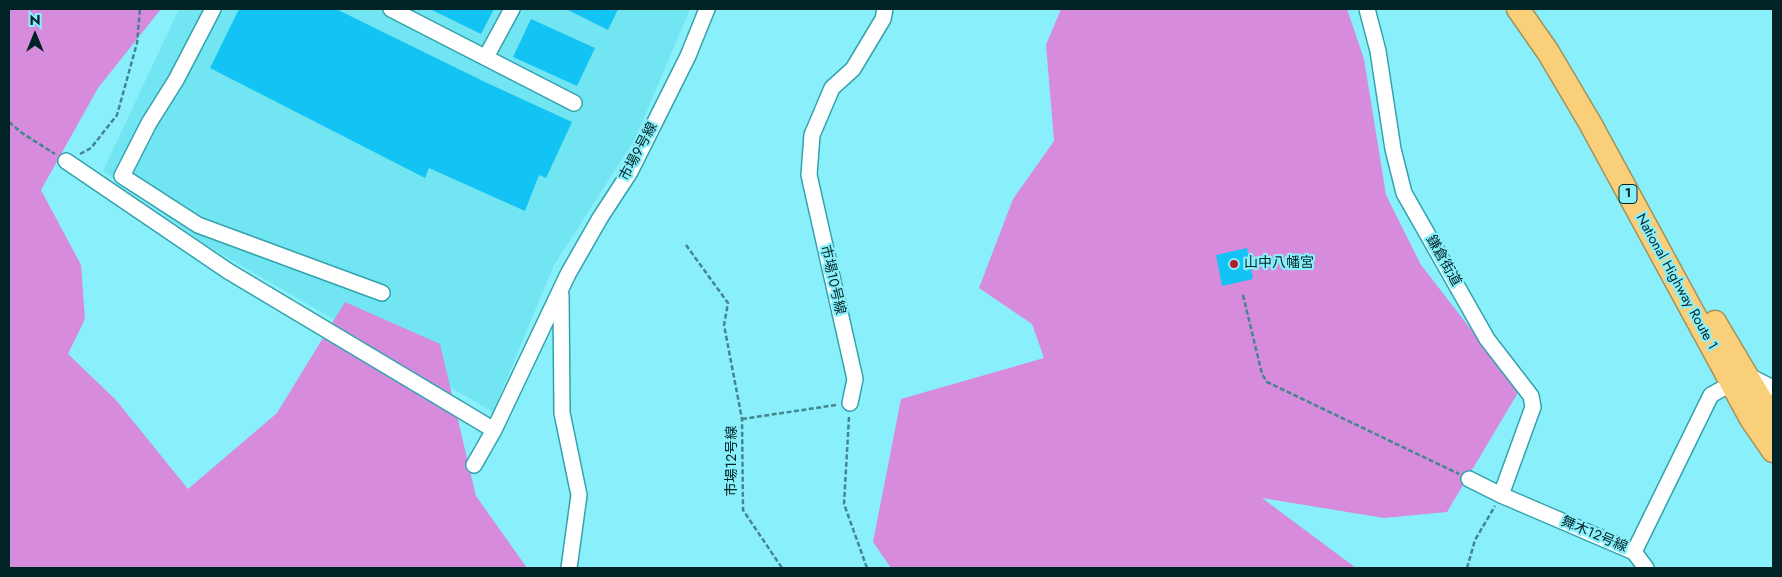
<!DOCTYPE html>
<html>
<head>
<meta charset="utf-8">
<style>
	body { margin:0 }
	#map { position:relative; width:1782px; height:577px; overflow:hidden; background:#89f0fb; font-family:Jost,sans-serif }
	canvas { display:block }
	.frame { position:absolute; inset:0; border:10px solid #012326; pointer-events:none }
	.north { position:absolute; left:10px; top:10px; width:50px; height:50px; -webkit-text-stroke:4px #89f0fb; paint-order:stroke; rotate:0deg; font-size:14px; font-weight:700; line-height:20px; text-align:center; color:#012326 }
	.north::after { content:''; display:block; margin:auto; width:18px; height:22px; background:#012326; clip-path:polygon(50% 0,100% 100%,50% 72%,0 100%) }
</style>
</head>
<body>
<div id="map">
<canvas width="1782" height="577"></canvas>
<div class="frame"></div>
<div class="north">N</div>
</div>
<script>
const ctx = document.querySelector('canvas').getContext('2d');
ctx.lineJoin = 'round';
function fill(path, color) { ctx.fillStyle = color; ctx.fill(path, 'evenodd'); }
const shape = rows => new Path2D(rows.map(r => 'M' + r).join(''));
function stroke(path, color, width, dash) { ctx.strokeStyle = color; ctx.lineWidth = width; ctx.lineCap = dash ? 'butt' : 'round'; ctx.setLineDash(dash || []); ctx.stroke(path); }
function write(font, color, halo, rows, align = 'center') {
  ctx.font = font + ' Jost,"Noto Sans JP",sans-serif'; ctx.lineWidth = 4.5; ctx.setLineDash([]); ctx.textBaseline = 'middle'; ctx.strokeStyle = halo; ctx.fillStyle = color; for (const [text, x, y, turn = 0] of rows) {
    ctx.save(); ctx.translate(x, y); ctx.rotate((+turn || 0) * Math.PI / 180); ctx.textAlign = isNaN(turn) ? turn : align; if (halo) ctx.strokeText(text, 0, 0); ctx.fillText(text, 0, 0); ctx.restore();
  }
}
fill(shape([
	[179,9,690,9,635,139,554,265,493,412,206,245,103,171]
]), '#71e5f1');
fill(shape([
	[9,9,161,9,98,88,41,190,81,265,85,319,68,354,116,400,188,489,277,413,345,302,440,344,476,496,527,568,9,568],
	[1061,9,1347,9,1364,59,1386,195,1421,265,1519,391,1447,512,1384,518,1262,498,1356,568,891,568,873,542,901,399,1044,358,1032,324,979,288,1013,199,1054,141,1046,45]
]), '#d68bdc');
fill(shape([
	[239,9,336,9,487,83,572,122,546,178,539,175,525,211,429,168,425,178,210,68],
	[430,9,494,9,481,34],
	[566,9,618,9,608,30],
	[531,19,595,48,577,86,513,57],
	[1247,248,1253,279,1222,286,1216,255]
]), '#13c3f3');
const minor = shape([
	[213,9,176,80,149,123,122,176,198,225,382,293],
	[391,9,574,103],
	[1367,9,1378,51,1393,149,1404,193,1487,339,1531,396,1533,407,1501,495],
	[486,57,512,9],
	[66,161,228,271,494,430],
	[561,295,562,413,579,495,569,568],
	[850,403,855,379,809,175,812,135,832,88,853,69,883,19,885,9],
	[474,465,494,430,568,274,600,218,630,172,688,56,707,9],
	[1469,479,1501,495,1634,552],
	[1634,552,1711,395,1747,375,1773,388],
	[1634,552,1646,568]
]);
const highway = shape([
	[1518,9,1548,52,1590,123,1751,419,1773,451],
	[1715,322,1773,420]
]);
stroke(minor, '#34a2ad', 18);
stroke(highway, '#a2935c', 25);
stroke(shape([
	[9,122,22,133,55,154],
	[80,154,91,148,117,115,137,43,140,9],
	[686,245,728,303,724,325,742,419,743,510,782,568],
	[1243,295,1262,374,1267,382,1459,474],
	[849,417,844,504,867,568],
	[742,419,836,405],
	[1467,568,1475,540,1495,506]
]), '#43868d', 2.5, [5, 2.5]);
stroke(minor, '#fff', 15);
stroke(highway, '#f9cf79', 22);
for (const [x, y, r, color] of [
	[1234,264,5,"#b01e28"]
]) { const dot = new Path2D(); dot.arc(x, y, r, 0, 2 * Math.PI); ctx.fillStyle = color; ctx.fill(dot); stroke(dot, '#89f0fb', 2); }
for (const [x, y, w] of [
	[1628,194,18]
]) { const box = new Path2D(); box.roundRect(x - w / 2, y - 9.5, w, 19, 4); ctx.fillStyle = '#89f0fb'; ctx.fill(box); stroke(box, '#012326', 1); }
write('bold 12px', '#012326', null, [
	["1",1628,194]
]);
write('14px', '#012326', '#89f0fb', [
	["市場9号線",639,152,-62],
	["鎌倉街道",1443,261,60],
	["市場10号線",832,280,77],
	["National Highway Route 1",1676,282,61],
	["市場12号線",733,461,-90],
	["舞木12号線",1594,535,23]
]);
write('14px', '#012326', '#89f0fb', [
	["山中八幡宮",1244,264]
], 'left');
</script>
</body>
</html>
